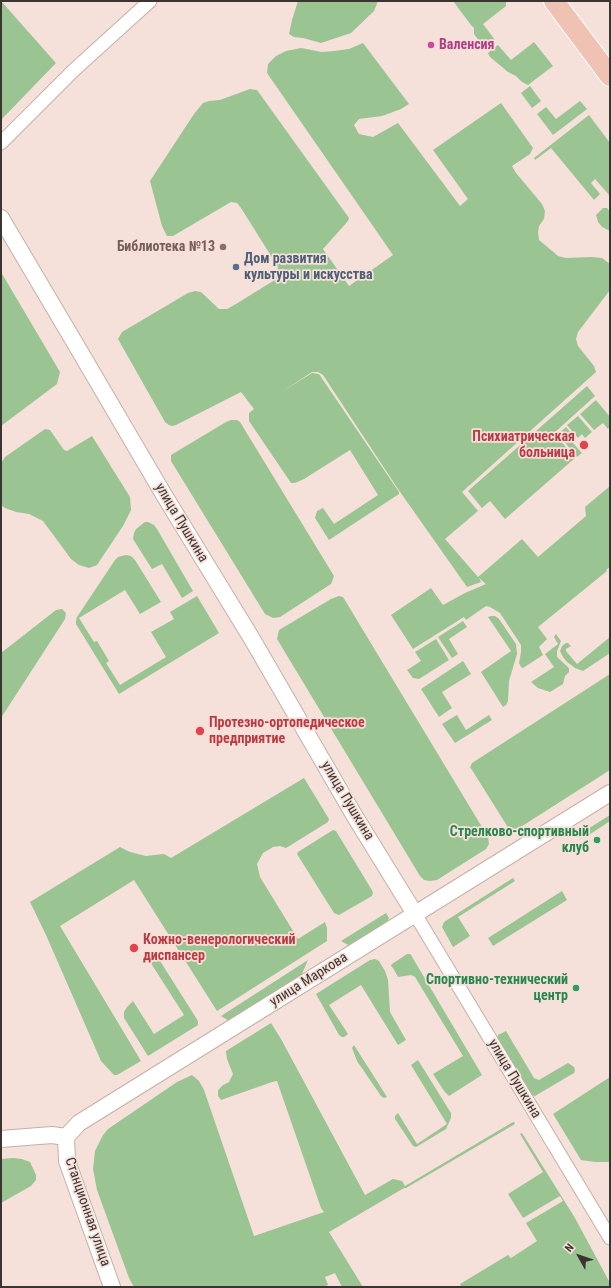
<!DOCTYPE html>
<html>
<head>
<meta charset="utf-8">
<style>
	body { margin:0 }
	#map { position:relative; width:611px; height:1288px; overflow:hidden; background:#f5e1d9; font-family:"Roboto Condensed",sans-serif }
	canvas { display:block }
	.frame { position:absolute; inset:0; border:2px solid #3c3431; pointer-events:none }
	.north { position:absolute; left:559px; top:1236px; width:40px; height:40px; -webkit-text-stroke:3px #f5e1d9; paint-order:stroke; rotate:310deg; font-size:11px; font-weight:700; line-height:16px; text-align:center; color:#3c3431 }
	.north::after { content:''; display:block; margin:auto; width:14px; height:18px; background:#3c3431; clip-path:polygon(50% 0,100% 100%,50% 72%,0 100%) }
</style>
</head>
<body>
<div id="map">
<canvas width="611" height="1288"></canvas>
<div class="frame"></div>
<div class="north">N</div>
</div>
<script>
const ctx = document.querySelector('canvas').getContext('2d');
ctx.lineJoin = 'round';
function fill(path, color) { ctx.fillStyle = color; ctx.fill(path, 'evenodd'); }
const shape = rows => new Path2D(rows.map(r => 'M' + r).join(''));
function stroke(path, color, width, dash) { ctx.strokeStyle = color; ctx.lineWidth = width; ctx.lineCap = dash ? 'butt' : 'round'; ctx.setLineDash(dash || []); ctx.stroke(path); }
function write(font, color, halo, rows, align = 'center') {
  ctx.font = font + ' "Roboto Condensed",sans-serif'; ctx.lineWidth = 3.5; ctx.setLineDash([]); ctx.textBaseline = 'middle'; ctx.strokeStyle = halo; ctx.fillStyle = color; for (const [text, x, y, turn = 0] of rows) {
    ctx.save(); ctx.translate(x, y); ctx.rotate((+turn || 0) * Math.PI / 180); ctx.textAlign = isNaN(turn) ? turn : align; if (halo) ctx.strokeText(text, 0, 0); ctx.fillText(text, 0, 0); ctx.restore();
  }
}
fill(shape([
	[1,1,56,63,1,120],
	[298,1,378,1,374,11,351,33,321,43,303,38,294,37,289,34,292,20],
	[453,1,506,1,506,6,483,24,495,40,487,46,483,46,474,34,474,28,471,25],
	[534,42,553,66,528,85,522,82,516,76,508,72,490,57,488,53,498,45,511,60],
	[363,43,409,104,401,109,382,116,359,119,354,125,359,134,373,137,398,123,460,206,468,199,433,150,501,103,533,148,530,154,512,166,516,173,542,204,545,211,544,219,539,226,538,232,539,240,558,256,566,258,592,257,602,258,610,264,610,290,578,332,576,339,578,346,594,366,596,372,462,492,478,511,445,539,478,577,522,539,538,557,586,516,585,507,610,486,610,567,606,570,607,571,538,627,547,639,539,647,543,655,523,668,521,667,519,663,521,652,521,645,500,613,490,607,486,606,466,620,464,617,413,649,391,615,431,588,443,605,465,593,486,584,479,578,481,582,467,587,398,489,323,375,318,372,312,372,280,393,312,373,319,374,399,492,399,494,329,540,315,518,317,511,323,508,334,524,378,495,350,450,304,479,295,483,291,483,249,421,249,413,254,409,241,392,176,425,172,426,169,425,165,422,118,339,122,332,188,293,195,291,201,292,219,309,227,309,236,304,273,281,277,275,278,267,241,208,237,203,231,202,173,236,167,236,162,226,150,181,194,114,203,103,209,101,220,100,250,89,257,90,349,218,348,221,323,249,349,286,393,255,267,73,268,64,276,56,286,51,301,48,322,52,334,51,349,49],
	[530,86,541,101,532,108,521,93],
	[580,101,587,109,553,135,537,114,546,107,556,119],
	[589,115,610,143,610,196,595,179,591,183,600,194,594,200,551,148,535,160,534,158],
	[603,208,607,208,610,212,610,231,602,227,598,222,597,218,596,215],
	[1,272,60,372,57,384,1,426],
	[587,386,595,396,554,433,575,458,505,519,490,501,482,508,468,491],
	[596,400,610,417,610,427,608,429,603,423,594,430,580,414],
	[578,416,592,432,585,438,582,434,578,438,567,425],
	[231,420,237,420,240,422,334,576,331,584,280,617,273,618,265,614,171,461,171,455,226,422],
	[566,427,576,439,572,442,582,453,577,457,558,434],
	[45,429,50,430,64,450,67,451,92,436,130,497,131,510,123,526,97,565,89,568,79,565,71,559,43,521,29,514,16,512,5,508,1,505,1,463,5,457],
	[145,522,148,522,154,525,157,529,193,591,182,598,162,564,152,569,133,539,134,533,136,529],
	[126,555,131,556,135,560,161,602,140,614,125,590,79,618,94,642,97,641,109,661,106,663,120,685,166,657,151,632,174,619,170,612,197,596,219,633,119,694,76,624,76,621,77,617,115,560,118,557],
	[339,596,343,597,488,837,489,844,486,849,437,880,430,881,424,880,420,876,277,639,279,630,331,599],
	[62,609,66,613,65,619,1,718,1,653,56,610],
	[491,616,495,616,499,619,516,644,517,654,509,681,508,701,506,705,503,707,481,672,511,651,488,617],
	[463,621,467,627,449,639,458,654,452,658,438,637],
	[556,634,561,641,557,651,557,657,569,668,569,672,565,676,563,684,550,692,538,688,531,682,554,667,545,654,558,644,554,637],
	[610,637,610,653,583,671,575,668,567,662,563,657,560,651,562,646,566,643,568,643,571,646,566,649,566,651,577,664],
	[436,639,449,660,419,679,413,678,407,670,421,661,415,652],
	[463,661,471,674,442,692,452,708,439,717,421,689],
	[610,674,610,770,519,828,514,831,509,829,472,770,470,767,472,763],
	[457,715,466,730,489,715,492,720,455,743,442,724],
	[304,778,329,819,328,822,286,848,280,846,273,847,263,853,257,864,260,877,298,939,325,922,327,928,327,941,217,1011,134,880,60,926,141,1061,117,1075,114,1075,101,1061,46,935,30,902,120,847,130,852,146,856,164,854,171,858],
	[610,815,610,821,586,837,583,832],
	[333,830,336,831,373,892,372,896,339,915,334,913,297,854,298,852],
	[513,878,515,881,458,917,470,936,453,947,442,927,444,922],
	[562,891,567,900,493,946,488,938],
	[386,913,389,918,387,922,350,946,341,941],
	[155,953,198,1021,198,1025,148,1056,124,1018,124,1012,127,1007,133,1001,154,1034,184,1015,147,957],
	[407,954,410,954,411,955,482,1075,449,1096,444,1091,433,1074,463,1056,415,977,411,975,398,977,393,968,391,966,392,964],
	[375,959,379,961,385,971,388,980,390,1012,406,1040,398,1045,361,985,329,1005,348,1034,344,1037,342,1037,339,1035,316,994,370,960],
	[308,960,301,976,229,1021,221,1016],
	[271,1023,281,1039,365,1195,393,1179,402,1181,405,1186,513,1122,514,1122,515,1124,406,1188,404,1188,329,1232,363,1287,342,1287,335,1273,325,1277,328,1285,323,1287,134,1287,129,1278,97,1190,93,1169,95,1151,103,1135,108,1129,177,1082,192,1075,199,1081,204,1090,254,1236,324,1212,321,1208,277,1081,272,1082,221,1100,218,1096,218,1090,223,1085,229,1082,233,1074,227,1059,226,1051],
	[506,1031,534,1078,539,1080,568,1063,574,1067,575,1070,574,1073,535,1096,531,1095,497,1039,498,1035],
	[354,1045,387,1097,384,1098,381,1096,357,1061,352,1048],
	[418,1060,451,1113,451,1118,446,1129,416,1147,413,1146,395,1119,395,1116,398,1113,417,1144,447,1124,411,1065],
	[610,1077,610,1162,595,1162,581,1160,553,1114],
	[522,1133,575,1218,610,1283,610,1287,461,1287,460,1284,508,1255,511,1258,537,1241,526,1223,563,1201,560,1196,523,1218,508,1194,543,1172,520,1134],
	[13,1158,22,1159,30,1162,36,1175,36,1180,31,1186,1,1203,1,1159]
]), '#9ac492');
const minor = shape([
	[1,143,74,70,150,1],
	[415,914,610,1238]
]);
const tertiary = shape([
	[1,218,79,350,164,495,252,639,354,815,415,914],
	[66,1137,79,1123,610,793],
	[66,1137,67,1161,112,1287],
	[1,1139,52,1135,66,1137]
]);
const primary = shape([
	[554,1,610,76]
]);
stroke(minor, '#c3b0a8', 15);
stroke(tertiary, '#c3b0a8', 18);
stroke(primary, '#fff', 22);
stroke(minor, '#fff', 13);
stroke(tertiary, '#fff', 16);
stroke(primary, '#efc2b3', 20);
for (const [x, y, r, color] of [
	[431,45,4,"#d1479c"],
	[223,247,4,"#8d6e63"],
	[236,267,4,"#5c6f8a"],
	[584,445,5,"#e0444e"],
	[200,731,5,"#e0444e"],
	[597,840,4,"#2e9e5b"],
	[134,948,5,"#e0444e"],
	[576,988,4,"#2e9e5b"]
]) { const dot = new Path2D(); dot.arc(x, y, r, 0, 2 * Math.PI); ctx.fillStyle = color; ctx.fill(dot); stroke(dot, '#f5e1d9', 1.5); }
write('bold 14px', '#b23c85', '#f5e1d9', [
	["Валенсия",439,45]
], 'left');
write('bold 14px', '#785e54', '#f5e1d9', [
	["Библиотека №13",215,247]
], 'right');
write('bold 14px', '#4e5e75', '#f5e1d9', [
	["Дом развития",244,259],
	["культуры и искусства",244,275]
], 'left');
write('bold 14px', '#be3a42', '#f5e1d9', [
	["Психиатрическая",575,437,"right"],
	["больница",575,453,"right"],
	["Протезно-ортопедическое",209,723],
	["предприятие",209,739],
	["Кожно-венерологический",143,940],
	["диспансер",143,956]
], 'left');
write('14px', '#3c3431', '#f5e1d9', [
	["улица Пушкина",181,523,59],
	["улица Пушкина",347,801,59],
	["улица Маркова",309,980,-32],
	["улица Пушкина",514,1079,59],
	["Станционная улица",87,1212,71]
]);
write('bold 14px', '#27864d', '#f5e1d9', [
	["Стрелково-спортивный",589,832],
	["клуб",589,848],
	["Спортивно-технический",568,980],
	["центр",568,996]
], 'right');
</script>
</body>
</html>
